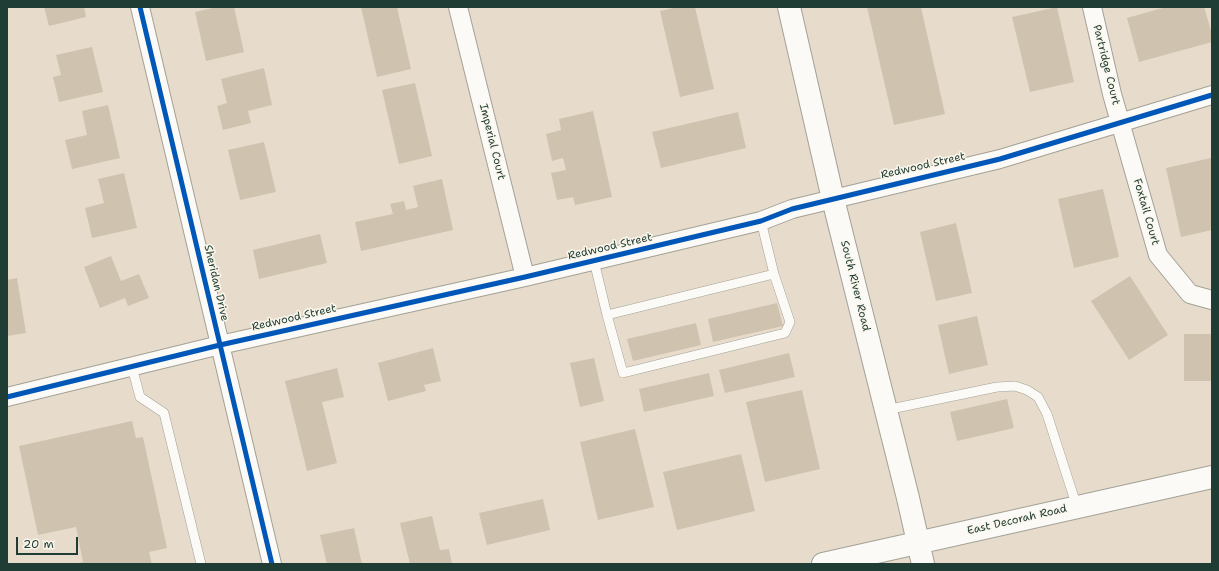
<!DOCTYPE html>
<html>
<head>
<meta charset="utf-8">
<style>
	body { margin:0 }
	#map { position:relative; width:1219px; height:571px; overflow:hidden; background:#e7dccb; font-family:"Shantell Sans",sans-serif }
	canvas { display:block }
	.frame { position:absolute; inset:0; border:8px solid #1f3d34; pointer-events:none }
	.scale { position:absolute; left:16px; top:537px; width:62px; height:18px; box-sizing:border-box; border:2px solid #1f3d34; border-top:0; padding-left:5px; font-size:12px; line-height:14px; white-space:nowrap; color:#1f3d34; -webkit-text-stroke:3px #fbf7ec; paint-order:stroke }
</style>
</head>
<body>
<div id="map">
<canvas width="1219" height="571"></canvas>
<div class="frame"></div>
<div class="scale">20 m</div>
</div>
<script>
const ctx = document.querySelector('canvas').getContext('2d');
ctx.lineJoin = 'round';
function fill(path, color) { ctx.fillStyle = color; ctx.fill(path, 'evenodd'); }
const shape = rows => new Path2D(rows.map(r => 'M' + r).join(''));
function stroke(path, color, width, dash) { ctx.strokeStyle = color; ctx.lineWidth = width; ctx.lineCap = dash ? 'butt' : 'round'; ctx.setLineDash(dash || []); ctx.stroke(path); }
function write(font, color, halo, rows, align = 'center') {
  ctx.font = font + ' "Shantell Sans",sans-serif'; ctx.lineWidth = 3; ctx.setLineDash([]); ctx.textBaseline = 'middle'; ctx.strokeStyle = halo; ctx.fillStyle = color; for (const [text, x, y, turn = 0] of rows) {
    ctx.save(); ctx.translate(x, y); ctx.rotate((+turn || 0) * Math.PI / 180); ctx.textAlign = isNaN(turn) ? turn : align; if (halo) ctx.strokeText(text, 0, 0); ctx.fillText(text, 0, 0); ctx.restore();
  }
}
fill(shape([
	[44,7,84,7,86,17,49,26],
	[217,7,234,7,244,52,206,61,195,12],
	[361,7,397,7,411,69,377,77],
	[678,7,695,7,714,89,680,97,660,11],
	[867,7,921,7,945,114,894,125],
	[1057,7,1074,82,1030,92,1012,17],
	[1166,7,1204,7,1212,34,1212,42,1139,62,1127,18],
	[92,47,103,92,59,102,53,77,61,75,56,55],
	[264,68,272,105,248,111,251,123,223,130,217,106,227,103,221,79],
	[415,83,432,156,399,164,382,90],
	[108,105,120,158,72,169,65,140,87,135,82,111],
	[593,111,612,197,575,205,573,197,557,200,551,173,566,170,563,158,552,161,546,134,561,130,559,119],
	[738,112,746,148,661,168,652,132],
	[264,142,276,192,240,200,228,150],
	[1211,158,1212,163,1212,230,1181,237,1166,168],
	[124,173,137,228,92,238,85,208,104,203,98,179],
	[442,179,453,230,361,251,355,222,393,214,390,204,404,201,406,210,418,207,413,186],
	[1103,189,1119,257,1074,268,1058,199],
	[956,223,972,293,936,301,920,232],
	[320,234,327,263,259,279,253,250],
	[111,256,121,281,139,274,149,298,128,306,125,298,100,308,84,267],
	[1130,276,1168,335,1129,360,1091,301],
	[17,278,26,333,7,336,7,280],
	[777,303,783,326,713,342,708,319],
	[977,316,988,365,949,374,938,325],
	[696,323,701,345,633,361,627,339],
	[1184,334,1212,334,1212,381,1184,381],
	[433,348,441,381,424,385,426,391,388,401,378,363],
	[789,353,795,377,725,393,719,370],
	[594,358,604,401,580,407,570,363],
	[337,368,344,397,322,402,337,463,307,471,285,381],
	[709,373,714,396,644,412,639,389],
	[802,390,820,469,765,482,746,402],
	[1007,399,1014,428,957,441,950,412],
	[132,421,136,438,143,437,167,548,149,552,152,564,75,564,83,562,76,527,38,535,19,446],
	[635,429,654,507,598,520,580,442],
	[741,454,755,511,677,530,663,472],
	[543,499,550,530,487,545,479,513],
	[432,516,440,550,449,549,452,564,410,564,400,523],
	[354,528,362,564,327,564,320,535]
]), '#cfc2af');
const service = shape([
	[594,261,607,315,774,274,761,221],
	[607,315,623,373,785,333,790,322,774,274],
	[132,367,140,397,164,413,201,564],
	[886,410,997,387,1015,386,1027,390,1038,397,1047,414,1077,507]
]);
const minor = shape([
	[140,7,272,564],
	[458,7,525,277],
	[1092,7,1112,94,1158,255,1190,294,1212,300],
	[7,397,220,345,525,277,761,221,792,209,1000,159,1212,95]
]);
const tertiary = shape([
	[789,7,833,199,908,498,923,564],
	[823,564,1212,477]
]);
stroke(service, '#a3a196', 10);
stroke(minor, '#a3a196', 20);
stroke(tertiary, '#a3a196', 24);
stroke(service, '#fbfaf7', 9);
stroke(minor, '#fbfaf7', 18);
stroke(tertiary, '#fbfaf7', 22);
stroke(shape([
	[140,7,272,564],
	[7,397,220,345,525,277,761,221,792,209,1000,159,1212,95]
]), '#0057b8', 5);
write('11px', '#1f3d34', '#fbf7ec', [
	["Partridge Court",1106,65,76],
	["Imperial Court",492,142,76],
	["Redwood Street",923,166,-13],
	["Foxtail Court",1146,212,74],
	["Redwood Street",610,247,-13],
	["Sheridan Drive",216,283,77],
	["South River Road",855,286,76],
	["Redwood Street",294,318,-13],
	["East Decorah Road",1017,520,-13]
]);
</script>
</body>
</html>
